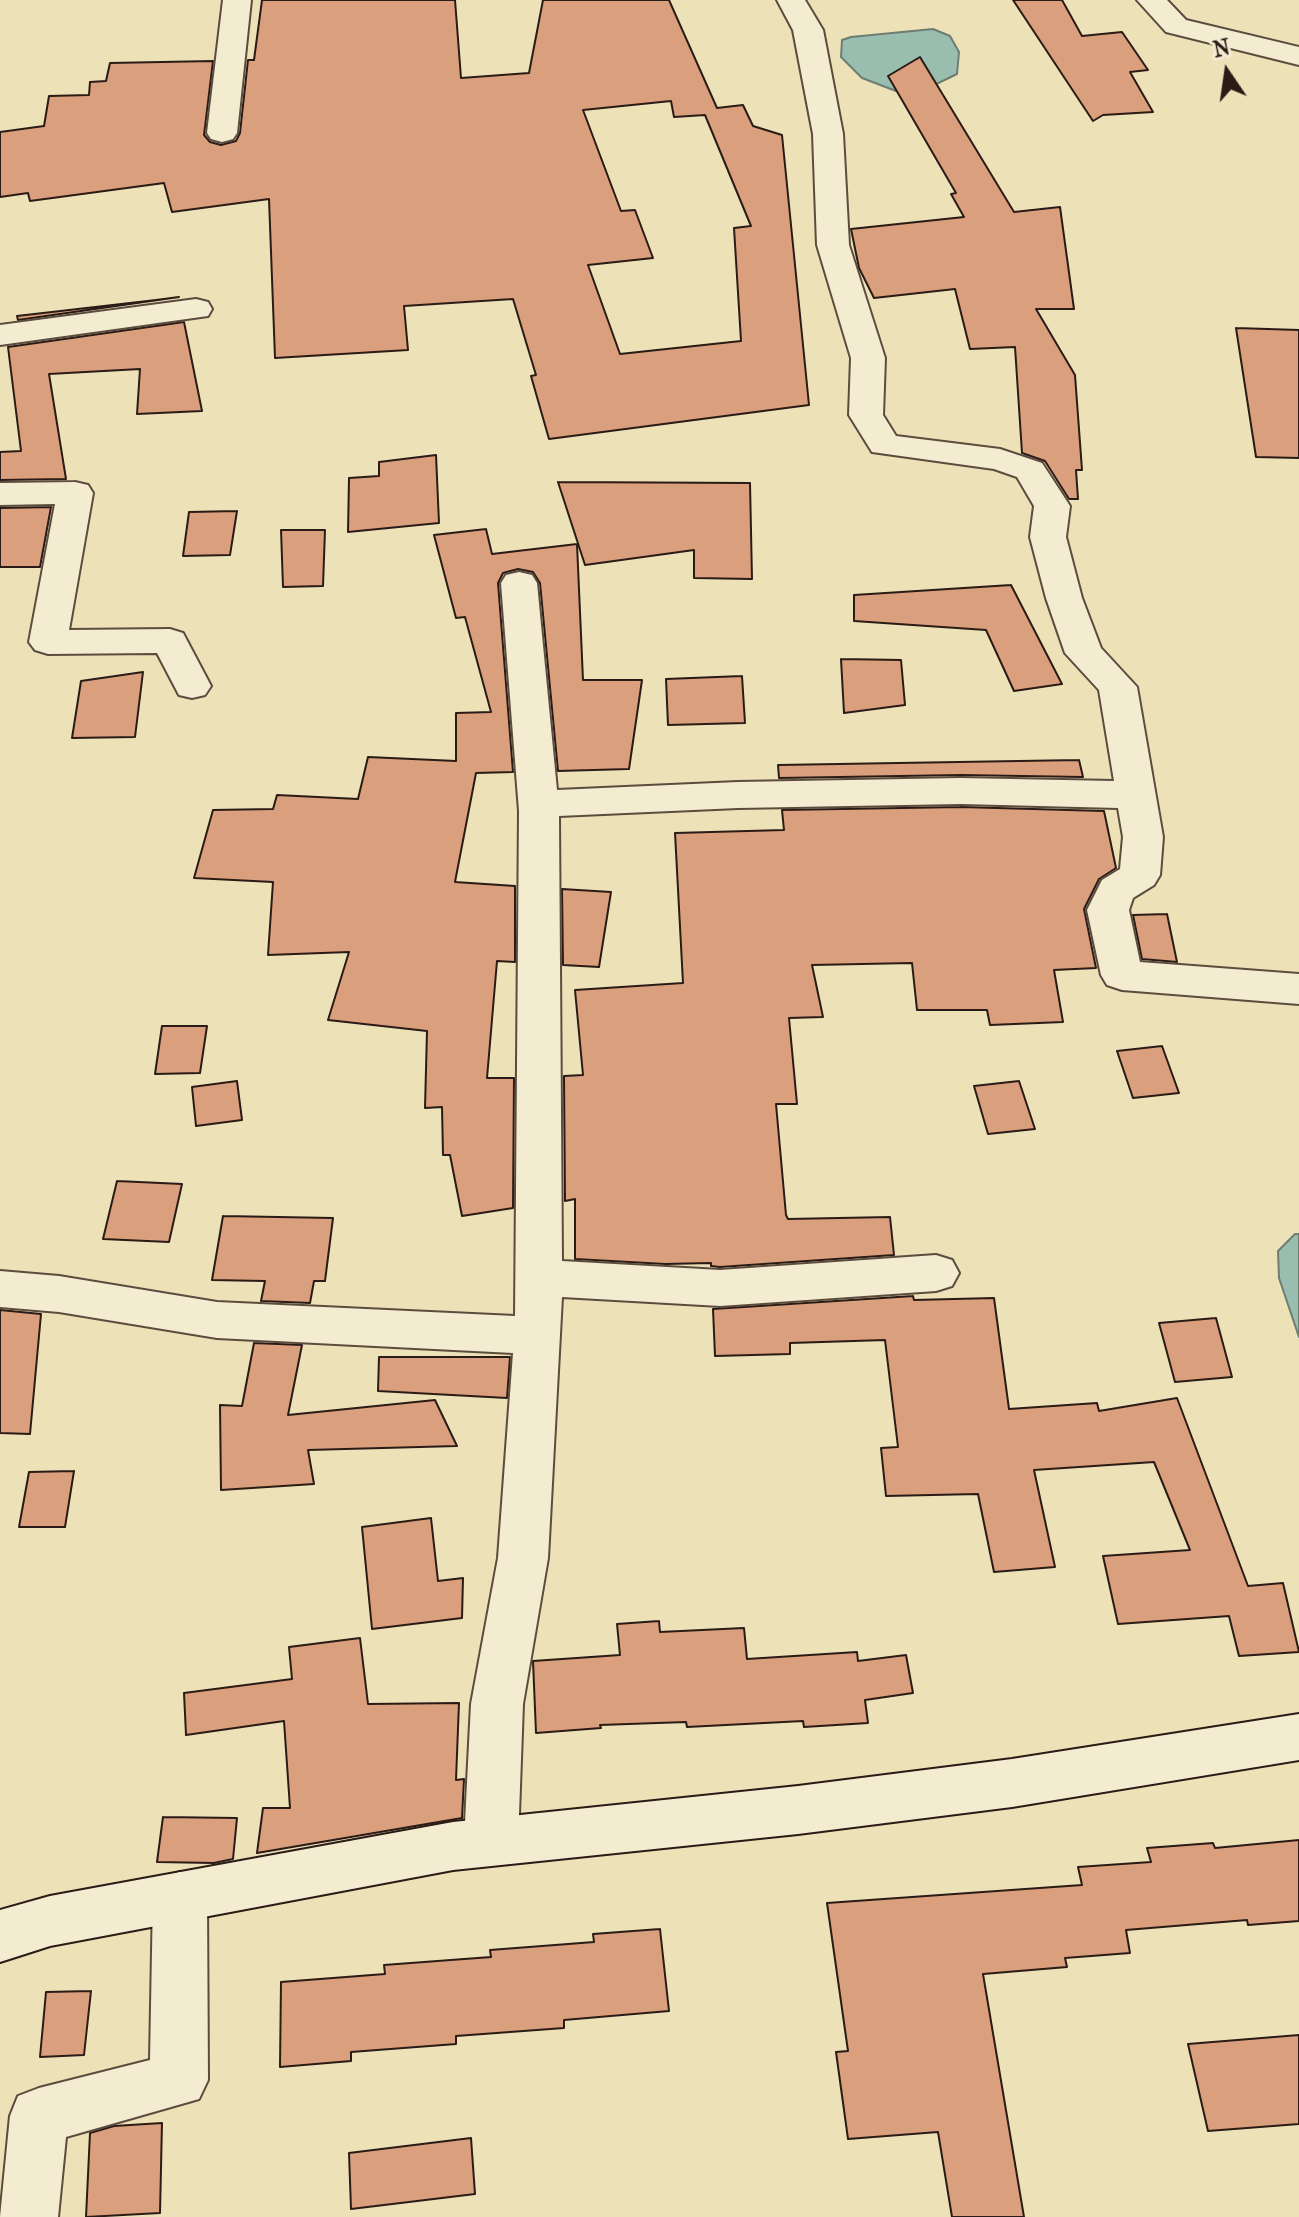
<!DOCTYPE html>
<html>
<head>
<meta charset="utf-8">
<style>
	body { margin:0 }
	#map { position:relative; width:1299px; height:2217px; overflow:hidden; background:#ede1b8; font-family:"IM FELL French Canon",serif }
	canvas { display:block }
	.north { position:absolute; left:1187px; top:32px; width:80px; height:80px; -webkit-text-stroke:6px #f3ecd1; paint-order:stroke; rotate:347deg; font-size:22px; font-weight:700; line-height:32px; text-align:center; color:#2b1b16 }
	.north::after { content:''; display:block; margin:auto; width:28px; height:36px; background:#2b1b16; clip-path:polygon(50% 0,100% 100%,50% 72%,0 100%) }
</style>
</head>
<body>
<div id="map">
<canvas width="1299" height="2217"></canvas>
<div class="north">N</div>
</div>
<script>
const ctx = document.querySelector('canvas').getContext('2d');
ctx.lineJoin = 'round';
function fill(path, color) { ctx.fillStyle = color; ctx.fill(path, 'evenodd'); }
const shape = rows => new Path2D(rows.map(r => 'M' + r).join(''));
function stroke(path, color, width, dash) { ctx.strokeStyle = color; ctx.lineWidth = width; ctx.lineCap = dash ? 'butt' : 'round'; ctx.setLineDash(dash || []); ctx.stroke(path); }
const water = shape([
	[933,29,950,36,959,52,957,74,924,90,896,91,862,78,841,57,842,40,851,37,933,29],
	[1295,1234,1299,1234,1299,1337,1279,1278,1278,1251,1295,1234]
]);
fill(water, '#99beb0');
stroke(water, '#6d7d72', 2);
const building = shape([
	[262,0,455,0,461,78,529,73,543,0,669,0,717,108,743,105,753,126,782,135,809,405,549,439,531,376,536,375,513,299,404,306,408,350,275,358,269,199,172,212,164,183,30,201,28,193,0,197,0,132,44,126,49,96,89,95,90,82,106,81,110,63,213,61,204,135,210,142,221,145,236,141,240,133,248,60,254,60,262,0],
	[671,101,674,117,705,115,751,226,734,228,741,341,620,354,588,265,653,258,635,210,621,211,583,110,671,101],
	[1013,0,1062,0,1082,36,1122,32,1148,70,1130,72,1153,112,1103,115,1093,121,1013,0],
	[920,57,1014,212,1060,207,1074,309,1036,309,1075,375,1082,470,1076,470,1078,499,1069,499,1045,461,1022,453,1015,347,970,349,955,289,874,298,859,268,851,229,964,217,951,194,956,193,888,76,920,57],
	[179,297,18,320,17,316,156,300,179,297],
	[184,322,202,411,137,414,140,369,49,374,66,479,0,480,0,452,21,451,8,347,184,322],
	[1236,328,1299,330,1299,458,1256,457,1236,328],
	[436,455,439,523,348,532,349,478,379,476,379,462,436,455],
	[558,482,750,483,752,579,694,578,694,550,585,565,558,482],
	[51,507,40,567,0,567,0,508,51,507],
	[237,511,230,555,183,556,189,512,237,511],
	[486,529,492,554,577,544,583,680,642,680,629,769,558,771,540,583,533,572,518,569,503,573,498,583,513,772,476,773,455,882,515,886,515,962,497,961,487,1078,514,1078,513,1208,462,1216,450,1155,443,1155,442,1107,425,1108,427,1031,328,1020,349,952,268,955,273,882,194,878,213,810,273,809,277,795,358,799,368,757,456,761,456,713,491,712,465,617,456,618,434,535,486,529],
	[281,530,325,530,323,586,283,587,281,530],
	[1011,585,1062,684,1014,691,986,630,854,621,854,595,1011,585],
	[841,659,901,660,905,705,844,713,841,659],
	[143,672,135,737,72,738,81,681,143,672],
	[742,676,745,723,668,725,666,679,742,676],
	[1079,760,1083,777,961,775,779,778,778,765,1079,760],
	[961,807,1104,811,1116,868,1099,879,1084,909,1096,968,1054,970,1063,1022,990,1025,987,1010,917,1010,912,963,812,965,823,1017,789,1018,797,1104,776,1104,786,1215,788,1219,890,1217,894,1255,720,1267,711,1266,711,1263,665,1264,575,1259,575,1199,565,1201,564,1076,583,1075,575,990,683,983,675,833,784,830,782,810,961,807],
	[562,889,611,892,599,967,563,965,562,889],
	[1167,914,1177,962,1142,959,1133,915,1167,914],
	[162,1026,207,1026,200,1073,155,1074,162,1026],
	[1162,1046,1179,1093,1133,1098,1117,1051,1162,1046],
	[237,1081,242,1120,196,1126,192,1087,237,1081],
	[1019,1081,1035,1129,988,1134,974,1086,1019,1081],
	[117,1181,182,1184,169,1242,103,1239,117,1181],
	[223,1216,333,1218,325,1281,314,1281,310,1303,261,1301,265,1281,212,1280,223,1216],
	[913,1296,914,1300,994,1298,1009,1409,1097,1403,1099,1411,1177,1398,1248,1586,1283,1583,1299,1652,1239,1656,1229,1616,1118,1624,1103,1556,1190,1550,1154,1462,1034,1470,1055,1567,994,1572,978,1494,886,1496,881,1448,898,1447,885,1340,790,1343,790,1354,715,1356,713,1309,913,1296],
	[0,1310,41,1314,30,1434,0,1433,0,1310],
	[1216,1318,1232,1377,1175,1382,1159,1323,1216,1318],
	[254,1343,302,1345,288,1415,435,1400,457,1446,308,1450,314,1484,221,1490,220,1405,242,1406,254,1343],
	[379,1357,510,1357,507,1398,378,1391,379,1357],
	[74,1471,65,1527,19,1527,29,1472,74,1471],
	[431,1518,438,1581,463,1578,462,1618,372,1629,362,1527,431,1518],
	[659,1621,660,1632,744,1628,747,1659,857,1652,858,1661,906,1655,913,1693,865,1700,868,1723,804,1727,803,1721,687,1727,686,1722,600,1725,601,1728,536,1733,533,1661,620,1655,617,1624,659,1621],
	[360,1638,368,1704,459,1703,456,1780,464,1779,462,1818,257,1853,263,1808,290,1808,284,1721,186,1735,184,1693,292,1679,289,1647,360,1638],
	[163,1817,237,1818,233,1859,214,1863,157,1862,163,1817],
	[1299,1840,1299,1921,1248,1925,1247,1920,1126,1930,1130,1953,1065,1958,1067,1967,983,1974,1024,2217,952,2217,938,2132,848,2139,836,2052,848,2051,827,1903,1082,1885,1078,1867,1151,1862,1147,1848,1213,1843,1215,1848,1299,1840],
	[660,1929,669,2011,564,2020,564,2028,456,2036,456,2044,351,2052,351,2061,280,2067,281,1982,385,1974,384,1965,491,1957,490,1950,594,1942,593,1934,660,1929],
	[91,1991,84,2055,40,2057,46,1992,91,1991],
	[1299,2035,1299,2124,1208,2131,1188,2044,1299,2035],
	[162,2123,160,2213,86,2217,90,2133,114,2126,162,2123],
	[471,2138,475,2194,351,2209,349,2153,471,2138]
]);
fill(building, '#da9f7d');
stroke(building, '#2b1b16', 2);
const street = shape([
	[223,0,251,0,237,133,233,139,222,142,211,139,207,133,223,0],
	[777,0,805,0,823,30,843,134,849,245,885,358,883,415,896,436,1000,449,1042,463,1070,506,1066,537,1082,598,1101,648,1137,687,1163,837,1160,875,1154,885,1133,898,1129,910,1140,962,1299,974,1299,1004,1122,990,1107,985,1101,975,1087,910,1102,880,1120,869,1123,837,1118,808,961,804,738,808,559,816,562,1261,720,1270,936,1255,952,1260,959,1273,952,1286,936,1291,720,1306,562,1297,548,1558,523,1704,518,1842,510,1859,491,1866,472,1859,464,1842,471,1704,498,1558,513,1353,217,1338,59,1312,0,1307,0,1271,59,1276,217,1302,515,1316,519,811,501,583,506,575,519,572,532,575,537,583,557,790,738,782,961,778,1114,781,1099,690,1065,653,1046,598,1030,537,1034,506,1017,477,994,469,872,452,849,415,851,358,817,245,813,134,793,30,777,0],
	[1137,0,1167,0,1186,20,1299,47,1299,65,1166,32,1137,0],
	[196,299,208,302,212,309,208,316,0,345,0,325,196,299],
	[75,482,88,485,93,493,69,630,170,629,183,633,211,686,205,695,192,698,179,695,157,653,48,654,35,650,29,642,55,504,0,505,0,483,75,482],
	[180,1872,199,1879,207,1897,208,2080,199,2099,66,2137,58,2217,0,2217,10,2116,18,2096,39,2088,150,2060,153,1897,161,1879,180,1872]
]);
const secondary = shape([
	[1299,1714,1299,1760,1012,1807,798,1834,453,1870,50,1946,0,1962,0,1910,50,1896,453,1822,798,1786,1012,1759,1299,1714]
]);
stroke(street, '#5c4c3e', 4);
stroke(secondary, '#2b1b16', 4);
fill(street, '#f3ecd1');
fill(secondary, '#f3ecd1');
</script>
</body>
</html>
